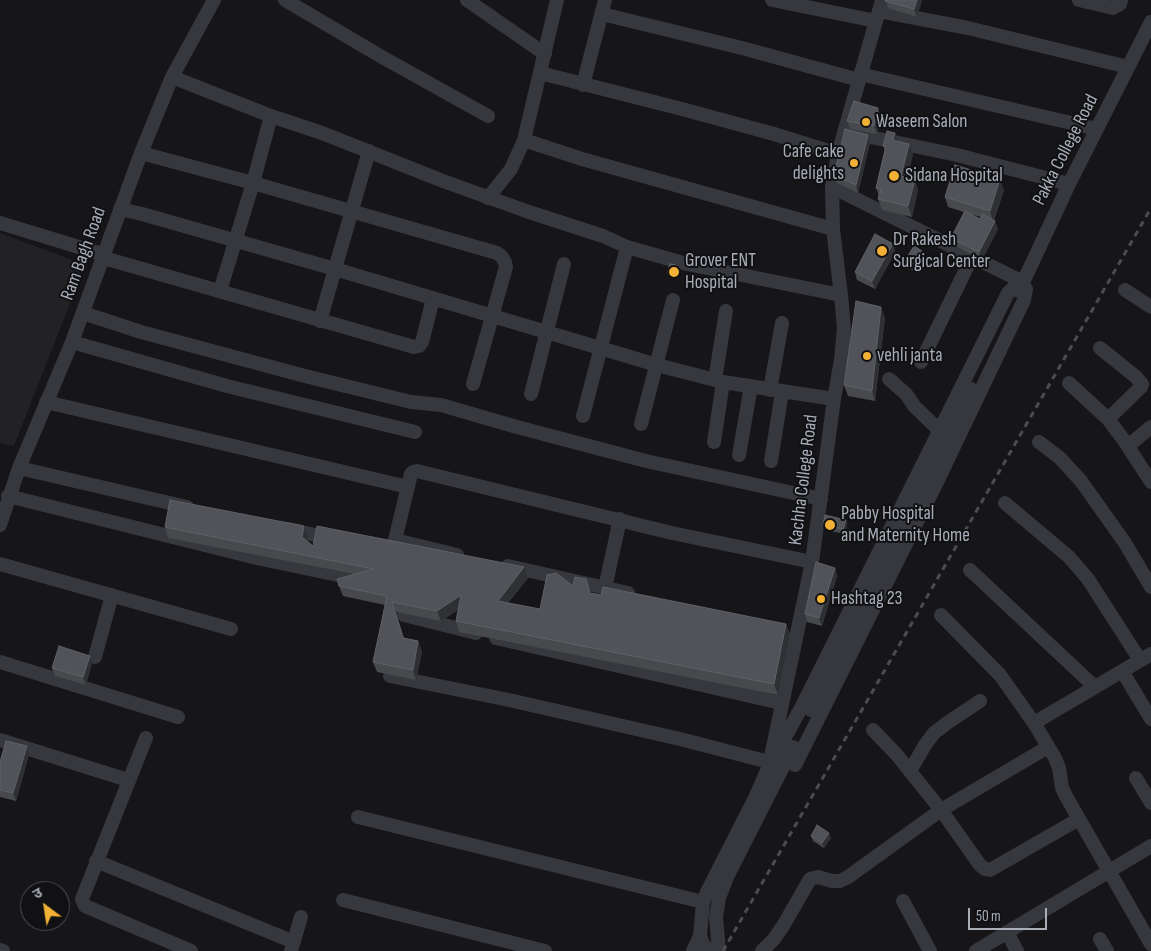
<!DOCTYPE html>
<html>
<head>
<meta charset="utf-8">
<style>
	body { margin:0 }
	#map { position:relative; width:1151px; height:951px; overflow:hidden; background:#161618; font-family:"Sofia Sans Condensed","Noto Sans Devanagari",sans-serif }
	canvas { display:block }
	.north { position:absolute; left:20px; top:881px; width:50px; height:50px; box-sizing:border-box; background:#111113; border:1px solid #4d4f55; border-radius:50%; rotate:329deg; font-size:14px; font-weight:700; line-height:20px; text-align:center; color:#a8adb8 }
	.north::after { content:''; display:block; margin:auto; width:18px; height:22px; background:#f2b134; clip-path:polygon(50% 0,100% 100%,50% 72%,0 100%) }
	.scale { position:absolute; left:968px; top:908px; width:79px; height:22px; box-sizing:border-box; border:2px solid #a8adb8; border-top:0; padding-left:6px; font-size:15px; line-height:18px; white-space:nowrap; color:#a8adb8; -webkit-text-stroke:4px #111113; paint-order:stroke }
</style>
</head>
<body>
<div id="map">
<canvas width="1151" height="951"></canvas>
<div class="north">उ</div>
<div class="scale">50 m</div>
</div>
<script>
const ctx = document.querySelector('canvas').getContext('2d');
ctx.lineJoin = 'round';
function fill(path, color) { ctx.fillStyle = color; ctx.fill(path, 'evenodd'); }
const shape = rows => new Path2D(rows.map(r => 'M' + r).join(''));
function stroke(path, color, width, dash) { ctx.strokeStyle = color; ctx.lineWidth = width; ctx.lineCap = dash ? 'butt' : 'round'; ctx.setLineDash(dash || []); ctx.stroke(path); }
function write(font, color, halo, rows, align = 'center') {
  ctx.font = font + ' "Sofia Sans Condensed",sans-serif'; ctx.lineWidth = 4; ctx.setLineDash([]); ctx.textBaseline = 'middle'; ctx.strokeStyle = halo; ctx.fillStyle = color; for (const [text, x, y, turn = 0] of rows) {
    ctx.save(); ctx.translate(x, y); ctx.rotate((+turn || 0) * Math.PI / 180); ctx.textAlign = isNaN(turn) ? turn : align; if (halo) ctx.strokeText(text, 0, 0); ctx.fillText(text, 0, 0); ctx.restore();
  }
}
fill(shape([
	[0,233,85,265,14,446,0,443]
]), '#222225');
stroke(shape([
	[285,0,382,57,488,116],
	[467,0,545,54],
	[557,0,524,140,582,159,833,229],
	[772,0,876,21],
	[1079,0,1113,8,1120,4,1121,0],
	[879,11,968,28,1128,67],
	[602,14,742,48,859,80],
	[540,73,682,109,774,134,838,154],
	[860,74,1097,129],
	[172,77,271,116,322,133,443,181,529,212,603,236,627,247,687,264,841,295],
	[583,85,605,0],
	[851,133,957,155,1069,184],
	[141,153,253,183,497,253,502,257,505,262,506,267,473,384],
	[832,187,1023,282],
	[488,198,511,169,524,140],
	[120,209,142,214,335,269,657,365,723,382,834,399],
	[0,223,105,255],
	[104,258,414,347,419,346,422,342,433,299],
	[1125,290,1151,307],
	[220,291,253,183,271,116],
	[1019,291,1069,184,1151,22],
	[83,313,141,332,305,376,411,402,441,405,517,427,646,461,821,499],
	[320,321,369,151],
	[72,342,227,386,415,432],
	[1100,348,1136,377,1142,384,1141,387,1108,419],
	[921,362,972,257],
	[889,379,906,394,915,407,939,430],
	[715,380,726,311],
	[1069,383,1108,419,1123,439,1151,482],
	[770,390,782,323],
	[531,394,564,264],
	[46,402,408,487],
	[583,416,627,247],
	[641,424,673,300],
	[714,442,723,382],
	[1039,442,1060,458,1081,481,1125,543,1151,587],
	[1128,446,1151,427],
	[739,455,751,386],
	[771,461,782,392],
	[19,468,187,507],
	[8,496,257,558,352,578],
	[1005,503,1069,557,1088,579,1140,660],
	[0,525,19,468,72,342,141,153,172,77,214,0],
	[288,529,333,539],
	[395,540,457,555],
	[383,553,388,551,395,540,411,474,413,472,417,471,672,533,812,562],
	[0,564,231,629],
	[508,566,628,593],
	[970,570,1095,687],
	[605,588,620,519],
	[404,615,476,633],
	[941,615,1000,675,1034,723,1055,758,1059,768,1062,788,1067,798,1151,944],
	[496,638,781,703],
	[95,657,112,595],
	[0,662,178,717],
	[1122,671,1151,719],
	[390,676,509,700,680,739,769,762],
	[811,710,971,389],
	[1034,723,1151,654],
	[873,730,897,755,941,810,980,865,985,869,990,870,1079,819],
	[146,738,82,899,85,906,191,951],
	[0,740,128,780],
	[769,766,800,710,1008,293,1016,285,1022,284,1026,289,1024,300,938,480,795,765],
	[910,771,925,745,934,733,947,723,980,701],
	[1136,778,1151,803],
	[358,817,703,902],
	[96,861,294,942],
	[343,900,545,951],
	[903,901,930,951],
	[1007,932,1017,951],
	[700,936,703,944,709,951],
	[1100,939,1107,951],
	[0,950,3,951],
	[291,951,301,917],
	[693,951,700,936,703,902,707,892,755,798,769,766,812,562,834,399,841,360,844,328,841,295,833,229,832,187,838,154,882,0],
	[719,951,716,917,719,898,727,877,793,747],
	[762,951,774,939,783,926,810,879,818,877,832,881,840,881,848,877,941,810,1048,747],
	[976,951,1151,846]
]), '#37383d', 14);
stroke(shape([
	[723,951,1151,208]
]), '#4a4c52', 3, [6, 5]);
fill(shape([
	[886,0,922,0,917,17,888,8],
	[881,115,877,134,850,129,847,121],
	[895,133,897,141,909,144,913,154,907,178,915,180,918,190,912,217,882,210,878,199,879,196,876,188,885,151,883,146],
	[868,135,870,143,858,193,837,183,834,175],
	[1004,190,994,220,998,229,982,260,954,245,951,238,964,212,948,207,945,197],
	[971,214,977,216,981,217,980,219],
	[893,244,895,252,875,289,857,280,855,272],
	[923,256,914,271,906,267,904,262],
	[676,265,677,268,675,277,668,276,667,273],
	[885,317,875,401,848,396,844,385],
	[846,520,847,525,845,534,825,530,823,525],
	[165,527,308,536,307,541,313,546,528,578,508,603,540,609,573,586,591,593,601,595,786,624,790,634,778,695,459,632,456,621,458,610,441,621,396,612,404,638,418,641,422,652,416,680,377,672,373,662,385,605,343,596,339,586,355,574,168,538],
	[835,568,837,576,822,626,807,622,805,614],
	[92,663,86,685,55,676,52,668],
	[27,746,29,754,16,801,0,797,0,762],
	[811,836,831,838,824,848,813,841]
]), '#47494d');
fill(shape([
	[917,0,922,0,917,17,914,9],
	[878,108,881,115,877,134,874,126],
	[895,133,898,143,893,140],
	[868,135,870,143,858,193,856,185],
	[909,144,913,154,905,186,901,176],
	[1000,179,1004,190,993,221,990,211],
	[915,180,918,190,912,217,908,206],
	[995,221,998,229,982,260,979,252],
	[893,244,895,252,875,289,872,281],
	[922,251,923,256,914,271,912,266],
	[676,265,677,268,675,277,674,275],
	[881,307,885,317,875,401,872,391],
	[846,520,847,525,845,534,843,529],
	[304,526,308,536,306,547,302,537],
	[524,567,528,578,502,611,498,601],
	[835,568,837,576,822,626,819,618],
	[461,595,465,605,441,621,437,611],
	[392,602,396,612,406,648,403,638],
	[786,624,790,634,778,695,774,684],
	[418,641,422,652,416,680,413,670],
	[90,656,92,663,86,685,83,677],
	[27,746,29,754,16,801,13,793],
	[829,833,831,838,824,848,822,843]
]), '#2f3033');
const building = shape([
	[886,0,917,0,914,9,885,1,886,0],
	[854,101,878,108,874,126,847,121,854,101],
	[845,129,868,135,856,185,834,175,845,129],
	[887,131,895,133,893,140,909,144,901,176,915,180,908,206,878,199,881,189,876,188,886,146,883,146,887,131],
	[955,165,1000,179,990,211,945,197,955,165],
	[965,211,980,219,983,214,995,221,979,252,951,238,965,211],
	[875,234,893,244,872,281,855,272,875,234],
	[914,246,922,251,912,266,904,262,914,246],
	[670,264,676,265,674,275,667,273,670,264],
	[856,301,881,307,872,391,844,385,856,301],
	[170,500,304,526,302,537,313,546,317,526,524,567,498,601,540,609,547,575,556,573,573,586,575,577,586,579,590,593,601,595,603,587,786,624,774,684,456,621,461,595,437,611,392,602,403,638,418,641,413,670,373,662,387,596,339,586,337,579,374,569,165,527,170,500],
	[825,515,846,520,843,529,823,525,825,515],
	[816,562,835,568,819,618,805,614,816,562],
	[59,646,90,656,83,677,52,668,59,646],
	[6,741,27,746,13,793,0,790,0,762,6,741],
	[817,825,829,833,822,843,811,836,817,825]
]);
fill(building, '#525359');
stroke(building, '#5f6168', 1);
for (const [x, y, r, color] of [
	[866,122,5,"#f2b134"],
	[854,163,5,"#f2b134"],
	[894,176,6,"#f2b134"],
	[882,251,6,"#f2b134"],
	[674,272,6,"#f2b134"],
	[867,356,5,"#f2b134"],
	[830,525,6,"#f2b134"],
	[821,599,5,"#f2b134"]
]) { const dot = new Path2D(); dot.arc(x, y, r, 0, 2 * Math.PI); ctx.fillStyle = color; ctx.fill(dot); stroke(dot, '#111113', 2); }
write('19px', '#a8adb8', '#111113', [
	["Waseem Salon",876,122],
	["Cafe cake",844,152,"right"],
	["delights",844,174,"right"],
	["Sidana Hospital",905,176],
	["Dr Rakesh",893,240],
	["Surgical Center",893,262],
	["Grover ENT",685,261],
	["Hospital",685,283],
	["vehli janta",877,356],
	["Pabby Hospital",841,514],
	["and Maternity Home",841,536],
	["Hashtag 23",831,599]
], 'left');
write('19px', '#a8adb8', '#111113', [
	["Pakka College Road",1066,150,-63],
	["Ram Bagh Road",84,254,-70],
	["Kachha College Road",804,480,-83]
]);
</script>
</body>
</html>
